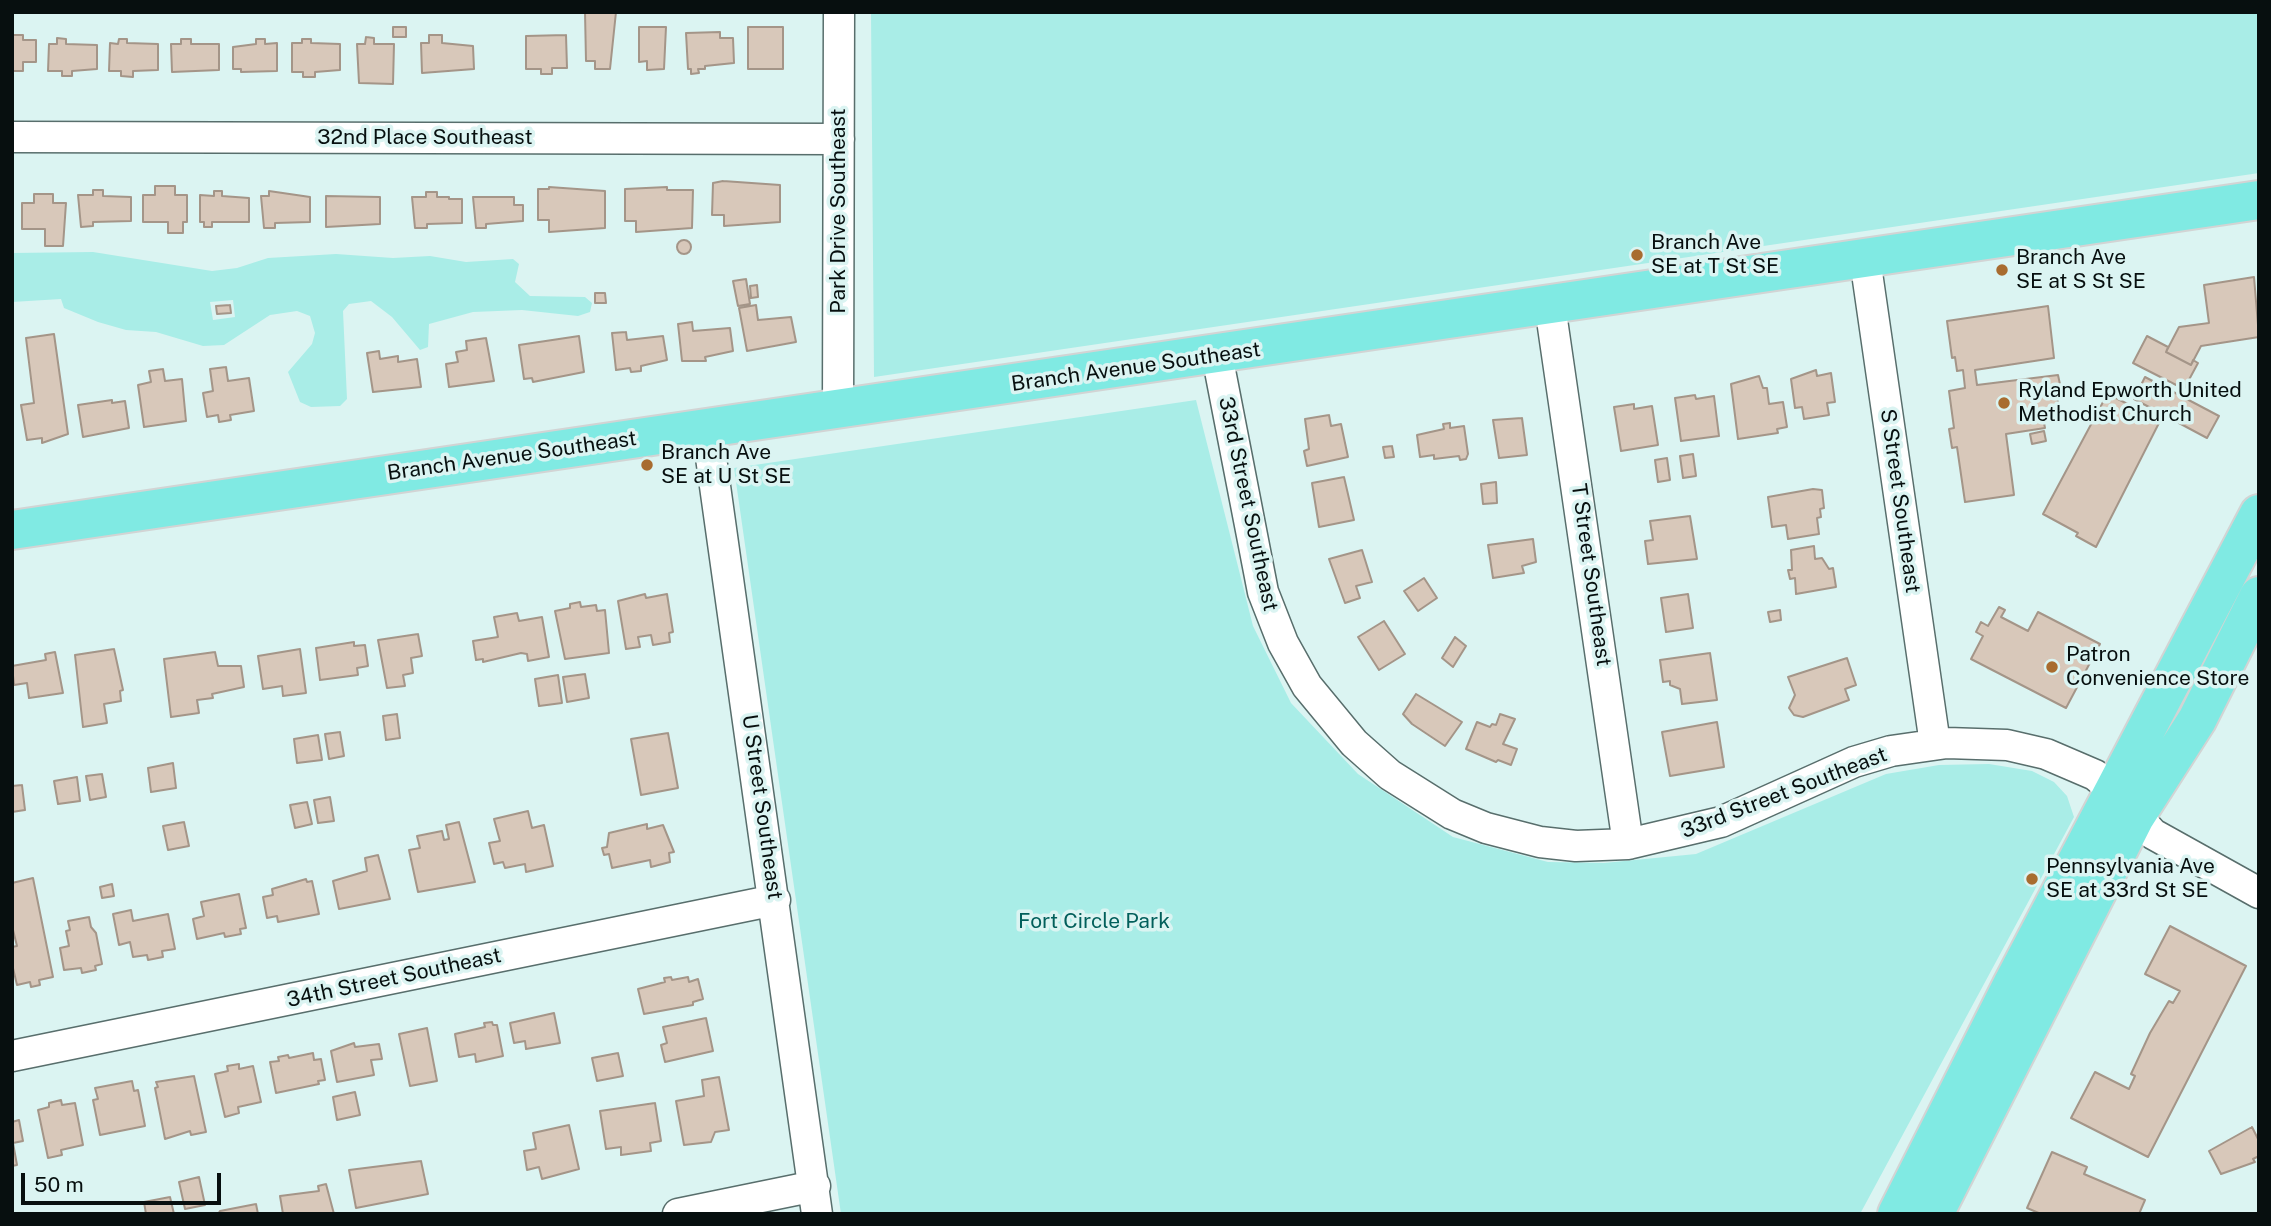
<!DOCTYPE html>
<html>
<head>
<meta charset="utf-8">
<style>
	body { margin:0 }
	#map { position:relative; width:2271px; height:1226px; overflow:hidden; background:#dbf4f2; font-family:"Public Sans",sans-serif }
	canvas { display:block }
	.frame { position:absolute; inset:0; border:14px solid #070f0f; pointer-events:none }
	.scale { position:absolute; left:21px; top:1173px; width:200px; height:32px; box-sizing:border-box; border:4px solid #070f0f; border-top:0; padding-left:9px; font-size:21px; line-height:24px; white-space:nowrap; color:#070f0f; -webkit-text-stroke:5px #dbf4f2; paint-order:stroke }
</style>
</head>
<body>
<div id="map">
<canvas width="2271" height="1226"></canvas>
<div class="frame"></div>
<div class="scale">50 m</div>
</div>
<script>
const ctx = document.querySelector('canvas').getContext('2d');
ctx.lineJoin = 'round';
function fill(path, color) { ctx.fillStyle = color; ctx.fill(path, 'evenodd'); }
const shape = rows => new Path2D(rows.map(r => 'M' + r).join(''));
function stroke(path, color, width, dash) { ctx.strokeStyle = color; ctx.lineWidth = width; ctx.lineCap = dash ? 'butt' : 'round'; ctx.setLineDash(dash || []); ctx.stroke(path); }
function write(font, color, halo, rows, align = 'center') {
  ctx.font = font + ' "Public Sans",sans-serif'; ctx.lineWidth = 7; ctx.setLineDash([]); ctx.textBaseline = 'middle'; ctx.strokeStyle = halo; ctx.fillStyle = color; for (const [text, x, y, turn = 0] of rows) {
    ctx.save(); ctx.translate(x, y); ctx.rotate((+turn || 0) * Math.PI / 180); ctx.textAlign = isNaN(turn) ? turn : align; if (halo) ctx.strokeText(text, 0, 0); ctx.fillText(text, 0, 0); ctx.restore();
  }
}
fill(shape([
	[871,12,2259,12,2259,173,874,377],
	[93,252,212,271,237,268,268,258,336,254,393,258,430,256,466,262,513,259,519,264,515,282,530,296,585,297,592,303,590,312,578,316,522,310,473,312,429,324,428,347,420,350,392,317,371,301,349,304,343,311,347,399,340,406,311,407,300,402,288,372,312,344,315,333,310,316,297,311,270,315,224,345,203,346,156,332,126,330,98,322,64,308,61,299,12,302,12,253],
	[233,300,235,317,213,320,210,302],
	[1196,400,1253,626,1291,703,1358,774,1453,837,1548,862,1604,863,1696,854,1886,774,1939,765,1989,764,2032,771,2054,782,2067,796,2074,817,1860,1214,841,1214,734,468]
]), '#a9ede7');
const building = shape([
	[585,12,616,12,610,69,595,69,595,61,586,61,585,12],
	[393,27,406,27,406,37,393,37,393,27],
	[639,27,666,27,664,69,647,70,647,61,639,62,639,27],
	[748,27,783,27,783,69,748,69,748,27],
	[720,32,720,38,733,38,734,63,705,66,705,69,698,69,699,73,691,74,691,69,688,69,686,33,720,32],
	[12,35,23,35,23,40,36,40,36,62,23,62,23,71,12,71,12,35],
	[429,35,442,35,442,43,473,46,474,69,422,73,421,43,429,43,429,35],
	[566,35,567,68,552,68,552,74,541,74,541,69,526,69,526,36,566,35],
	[366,37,374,38,374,44,394,44,393,84,359,83,357,44,365,44,366,37],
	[57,38,66,39,66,44,97,45,97,69,72,71,72,76,62,76,62,71,48,71,49,44,57,44,57,38],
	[119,39,127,39,127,43,158,44,158,70,133,71,133,77,121,76,121,71,109,71,110,43,118,44,119,39],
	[181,39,191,39,191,44,219,44,219,70,172,72,171,44,181,44,181,39],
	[256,39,265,39,265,44,277,43,277,71,241,72,241,69,233,69,233,47,256,44,256,39],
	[302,39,311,39,311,43,340,44,340,70,315,72,315,77,303,77,303,72,292,72,292,43,302,43,302,39],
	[723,181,780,185,780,222,724,226,724,215,712,215,713,183,723,181],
	[155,186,175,186,175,195,187,195,187,222,183,222,183,233,168,233,168,222,143,222,143,195,155,195,155,186],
	[549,187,605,191,605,228,549,232,549,220,538,220,538,189,549,189,549,187],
	[667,187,667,190,693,190,692,228,636,232,636,221,625,221,625,189,667,187],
	[93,190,103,190,103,196,131,197,131,221,93,222,93,226,81,227,78,195,93,195,93,190],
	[214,191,222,191,222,196,249,198,249,222,212,222,212,227,204,227,204,222,200,222,200,195,214,196,214,191],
	[269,191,310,197,310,222,275,223,275,228,264,228,261,196,269,196,269,191],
	[426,192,437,192,437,197,449,197,449,199,462,199,462,223,427,224,427,228,415,228,412,197,426,197,426,192],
	[34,194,53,194,53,203,66,203,63,246,45,246,45,229,22,229,22,203,34,203,34,194],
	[326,196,380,197,380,224,326,227,326,196],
	[473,197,514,197,514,205,523,205,523,221,486,224,486,228,476,228,473,197],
	'677 247a7 7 0 1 1 14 0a7 7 0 1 1-14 0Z',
	[2254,277,2259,337,2201,346,2191,365,2166,352,2179,327,2209,323,2204,285,2254,277],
	[746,279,750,304,738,306,733,281,746,279],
	[757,285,758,297,751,298,750,286,757,285],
	[595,293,605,293,606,303,595,303,595,293],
	[230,305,231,313,217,314,216,306,230,305],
	[756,305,758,320,791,317,796,342,747,351,739,308,756,305],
	[2048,306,2054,358,1975,370,1977,385,2058,375,2061,389,2056,390,2060,415,2043,418,2045,428,2006,434,2014,495,1965,502,1957,447,1952,448,1949,429,1954,428,1949,391,1965,388,1963,370,1957,371,1955,357,1952,358,1947,321,2048,306],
	[692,322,693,331,730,328,733,351,705,357,706,361,682,361,678,324,692,322],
	[626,332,627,340,663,336,667,360,641,366,641,371,631,372,630,368,616,370,612,333,626,332],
	[54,334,68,434,42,443,42,438,27,440,21,405,34,403,26,338,54,334],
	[579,336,584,372,533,382,532,378,524,379,519,345,579,336],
	[2147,336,2168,347,2166,352,2191,365,2193,360,2198,363,2184,389,2133,363,2147,336],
	[486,338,494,381,449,387,446,364,458,362,456,352,467,350,466,341,486,338],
	[379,351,380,359,398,356,398,362,417,359,421,387,373,392,367,353,379,351],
	[226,367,228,381,249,378,254,411,230,415,231,420,219,422,218,415,207,417,203,393,213,391,210,369,226,367],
	[163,369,165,381,182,379,186,421,144,427,138,385,151,382,149,371,163,369],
	[1816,370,1817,376,1831,373,1835,402,1827,403,1829,415,1804,419,1802,407,1795,408,1791,379,1816,370],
	[1759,376,1763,388,1767,388,1769,404,1783,402,1787,427,1777,429,1778,433,1738,439,1731,384,1759,376],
	[2145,377,2219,416,2207,438,2134,399,2145,377],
	[2110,389,2118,393,2116,398,2160,421,2096,547,2076,536,2078,533,2043,514,2110,389],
	[1695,395,1696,399,1714,396,1719,436,1681,441,1675,398,1695,395],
	[112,400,112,403,125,401,129,428,83,437,78,405,112,400],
	[1634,404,1634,409,1652,406,1658,445,1621,451,1614,407,1634,404],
	[1329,415,1331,426,1341,424,1348,457,1307,466,1304,451,1309,449,1305,419,1329,415],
	[1522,418,1527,455,1499,458,1493,420,1522,418],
	[1450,423,1450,428,1464,426,1468,454,1466,459,1460,460,1459,456,1434,459,1434,455,1420,457,1417,435,1444,429,1443,424,1450,423],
	[2044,431,2046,441,2032,444,2030,434,2044,431],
	[1392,446,1394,457,1385,458,1383,447,1392,446],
	[1693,454,1696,476,1683,478,1680,456,1693,454],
	[1667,458,1670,480,1658,482,1655,460,1667,458],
	[1344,477,1354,520,1319,527,1312,483,1344,477],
	[1496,482,1497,503,1483,504,1481,484,1496,482],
	[1813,489,1822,490,1824,508,1820,509,1821,517,1817,518,1819,534,1788,539,1786,525,1772,527,1768,497,1813,489],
	[1690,516,1697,559,1648,564,1645,541,1653,540,1650,521,1690,516],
	[1533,539,1536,562,1522,566,1524,573,1493,578,1488,545,1533,539],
	[1814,546,1815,559,1822,558,1829,569,1833,568,1836,587,1796,594,1795,578,1790,579,1788,570,1792,570,1791,550,1814,546],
	[1362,550,1372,582,1356,586,1360,598,1345,603,1329,559,1362,550],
	[1424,578,1437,598,1418,611,1404,591,1424,578],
	[645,594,646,598,667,594,673,632,669,633,670,642,653,645,651,635,638,637,640,647,626,649,618,601,645,594],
	[1688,594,1693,628,1666,632,1661,598,1688,594],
	[580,602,581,607,596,605,597,611,605,610,609,653,565,659,555,611,570,608,570,604,580,602],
	[1999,607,2005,610,2001,617,2028,631,2038,612,2100,644,2066,708,1971,659,1983,636,1976,632,1981,622,1988,626,1999,607],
	[1780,610,1781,620,1770,622,1768,612,1780,610],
	[517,613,519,621,542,617,549,657,528,661,527,654,521,653,483,662,483,659,476,660,473,641,498,637,494,617,517,613],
	[1384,621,1405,654,1379,670,1358,637,1384,621],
	[418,634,422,656,411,658,413,673,403,675,405,686,387,688,378,640,418,634],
	[1455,637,1466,646,1453,667,1442,658,1455,637],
	[354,642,354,646,365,645,368,666,357,668,358,675,320,680,316,648,354,642],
	[114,649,123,690,120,691,121,701,104,704,107,723,83,727,75,655,114,649],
	[300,649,306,693,283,696,282,686,263,689,258,656,300,649],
	[55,652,63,693,29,698,27,683,14,685,12,666,46,660,45,654,55,652],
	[215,652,218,666,241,666,244,687,212,694,213,698,197,700,199,713,171,717,164,659,215,652],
	[1710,653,1717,700,1682,704,1680,689,1670,685,1670,681,1663,682,1660,660,1710,653],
	[1847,658,1856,685,1845,689,1849,700,1803,717,1794,715,1789,708,1795,695,1788,677,1847,658],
	[585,674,589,698,567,702,563,677,585,674],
	[558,675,562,703,539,706,535,679,558,675],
	[1416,694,1462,722,1445,746,1412,724,1403,714,1416,694],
	[397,714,400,738,386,740,383,716,397,714],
	[1500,714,1515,719,1503,744,1517,749,1511,765,1498,760,1496,762,1466,749,1477,722,1490,727,1492,724,1496,725,1500,714],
	[1717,722,1724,767,1670,776,1662,732,1717,722],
	[340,732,344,756,329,759,325,734,340,732],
	[668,733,678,788,641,795,631,739,668,733],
	[318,735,322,760,297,763,294,739,318,735],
	[173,763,176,788,151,792,148,768,173,763],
	[102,774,106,797,90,800,86,776,102,774],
	[77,777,80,801,58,804,54,781,77,777],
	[22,785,25,810,12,812,12,786,22,785],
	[330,797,334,821,318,823,314,800,330,797],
	[307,802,312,824,295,828,290,805,307,802],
	[528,811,532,828,544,825,553,866,526,872,525,864,505,868,503,862,494,864,489,843,500,841,494,819,528,811],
	[184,822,189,846,168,850,163,826,184,822],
	[459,822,475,882,418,892,409,850,420,848,417,836,442,831,444,840,449,839,446,825,459,822],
	[647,824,647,829,663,825,674,852,669,853,670,862,651,867,650,860,612,868,609,854,604,855,602,848,607,847,609,833,647,824],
	[378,855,390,899,339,909,333,881,367,871,365,858,378,855],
	[33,878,53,977,39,980,40,985,31,987,30,982,17,985,12,964,12,947,17,946,12,926,12,883,33,878],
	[306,879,307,882,312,881,319,914,278,922,277,916,267,918,263,897,273,895,272,889,306,879],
	[112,884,114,896,102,898,100,887,112,884],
	[239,894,246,928,240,929,241,934,225,937,224,933,197,939,193,919,204,916,201,902,239,894],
	[131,910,133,921,168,914,175,949,162,951,163,957,148,960,147,955,133,957,130,942,119,945,113,914,131,910],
	[89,917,91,927,96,933,102,964,95,966,96,970,82,973,81,968,64,970,60,948,69,946,66,931,70,930,68,921,89,917],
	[2170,926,2246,966,2148,1157,2071,1118,2095,1072,2129,1089,2135,1076,2131,1074,2150,1033,2169,1001,2173,1003,2180,991,2145,974,2170,926],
	[671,977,672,980,688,977,689,982,698,979,703,999,693,1002,693,1005,644,1014,638,989,665,982,664,978,671,977],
	[554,1013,560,1043,526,1049,525,1041,514,1043,510,1023,554,1013],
	[706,1018,713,1051,665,1062,661,1045,667,1043,663,1027,706,1018],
	[492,1022,493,1025,497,1025,503,1056,476,1062,475,1054,459,1057,455,1034,485,1027,484,1023,492,1022],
	[427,1028,437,1081,410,1086,399,1034,427,1028],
	[354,1043,355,1047,379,1044,382,1059,371,1060,374,1075,337,1082,331,1051,354,1043],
	[313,1053,314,1060,321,1059,325,1080,318,1081,319,1084,276,1093,270,1062,279,1061,278,1057,288,1055,289,1058,313,1053],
	[618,1053,623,1076,597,1081,592,1058,618,1053],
	[239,1064,239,1069,253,1066,261,1102,238,1107,239,1113,225,1117,215,1074,228,1071,227,1066,239,1064],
	[194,1076,206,1132,191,1135,190,1131,165,1139,155,1088,158,1087,156,1082,194,1076],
	[719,1077,729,1130,715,1132,711,1142,684,1145,676,1101,704,1096,702,1080,719,1077],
	[132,1081,134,1091,138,1090,145,1126,100,1135,93,1100,98,1099,95,1088,132,1081],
	[355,1092,360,1115,337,1120,333,1097,355,1092],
	[61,1100,62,1105,75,1103,83,1145,61,1150,62,1155,48,1158,38,1110,49,1107,49,1103,61,1100],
	[655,1103,661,1141,650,1143,651,1151,621,1155,621,1147,606,1149,600,1111,655,1103],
	[19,1120,23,1141,13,1143,17,1165,12,1166,12,1122,19,1120],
	[569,1125,579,1169,542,1179,539,1167,527,1170,524,1151,536,1149,533,1133,569,1125],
	[2252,1127,2259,1141,2259,1156,2253,1159,2255,1162,2221,1174,2209,1151,2252,1127],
	[2052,1152,2087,1167,2084,1174,2145,1200,2139,1214,2041,1214,2027,1208,2052,1152],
	[421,1161,428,1194,356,1208,349,1170,421,1161],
	[199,1177,205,1205,185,1209,179,1182,199,1177],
	[326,1184,334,1214,283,1214,280,1196,319,1191,318,1186,326,1184],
	[170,1197,174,1214,146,1214,144,1202,170,1197],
	[256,1204,258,1214,218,1214,220,1211,256,1204]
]);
fill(building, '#d8c8ba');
stroke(building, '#a49588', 2);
const minor = shape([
	[12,137,839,139],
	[1865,259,1935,744],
	[1550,306,1628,844],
	[1217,355,1263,592,1283,643,1307,686,1354,743,1390,775,1452,814,1486,828,1540,842,1576,846,1628,844,1721,822,1854,762,1891,751,1947,743,2007,745,2046,754,2095,775,2113,790,2153,834,2259,893],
	[838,410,839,12],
	[707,429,817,1214],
	[12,1056,775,900],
	[678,1214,815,1186]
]);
const trunk = shape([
	[12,530,2259,200],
	[1897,1214,2012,985,2259,514],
	[1934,1214,2135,817,2197,720,2259,596]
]);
stroke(minor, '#586e6c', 33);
stroke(trunk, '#d2d4d4', 42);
stroke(minor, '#fff', 30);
stroke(trunk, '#80eae3', 38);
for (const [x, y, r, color] of [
	[1637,255,7,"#a86c2f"],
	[2002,270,7,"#a86c2f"],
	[2004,403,7,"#a86c2f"],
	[647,465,7,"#a86c2f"],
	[2052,667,7,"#a86c2f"],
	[2032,879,7,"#a86c2f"]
]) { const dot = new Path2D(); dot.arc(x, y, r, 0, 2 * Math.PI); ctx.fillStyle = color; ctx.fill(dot); stroke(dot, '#dbf4f2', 2.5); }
write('21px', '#070f0f', '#dbf4f2', [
	["32nd Place Southeast",425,138],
	["Park Drive Southeast",839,211,-90],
	["Branch Avenue Southeast",1136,367,-8],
	["Branch Avenue Southeast",512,456,-8],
	["S Street Southeast",1900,501,82],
	["33rd Street Southeast",1248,504,78],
	["T Street Southeast",1591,575,82],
	["33rd Street Southeast",1784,793,-21],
	["U Street Southeast",762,807,82],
	["34th Street Southeast",394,978,-12]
]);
write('21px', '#070f0f', '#dbf4f2', [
	["Branch Ave",1651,243],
	["SE at T St SE",1651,267],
	["Branch Ave",2016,258],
	["SE at S St SE",2016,282],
	["Ryland Epworth United",2018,391],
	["Methodist Church",2018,415],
	["Branch Ave",661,453],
	["SE at U St SE",661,477],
	["Patron",2066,655],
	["Convenience Store",2066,679],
	["Pennsylvania Ave",2046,867],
	["SE at 33rd St SE",2046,891]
], 'left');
write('21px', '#025f5b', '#dbf4f2', [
	["Fort Circle Park",1094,922]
]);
</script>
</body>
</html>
